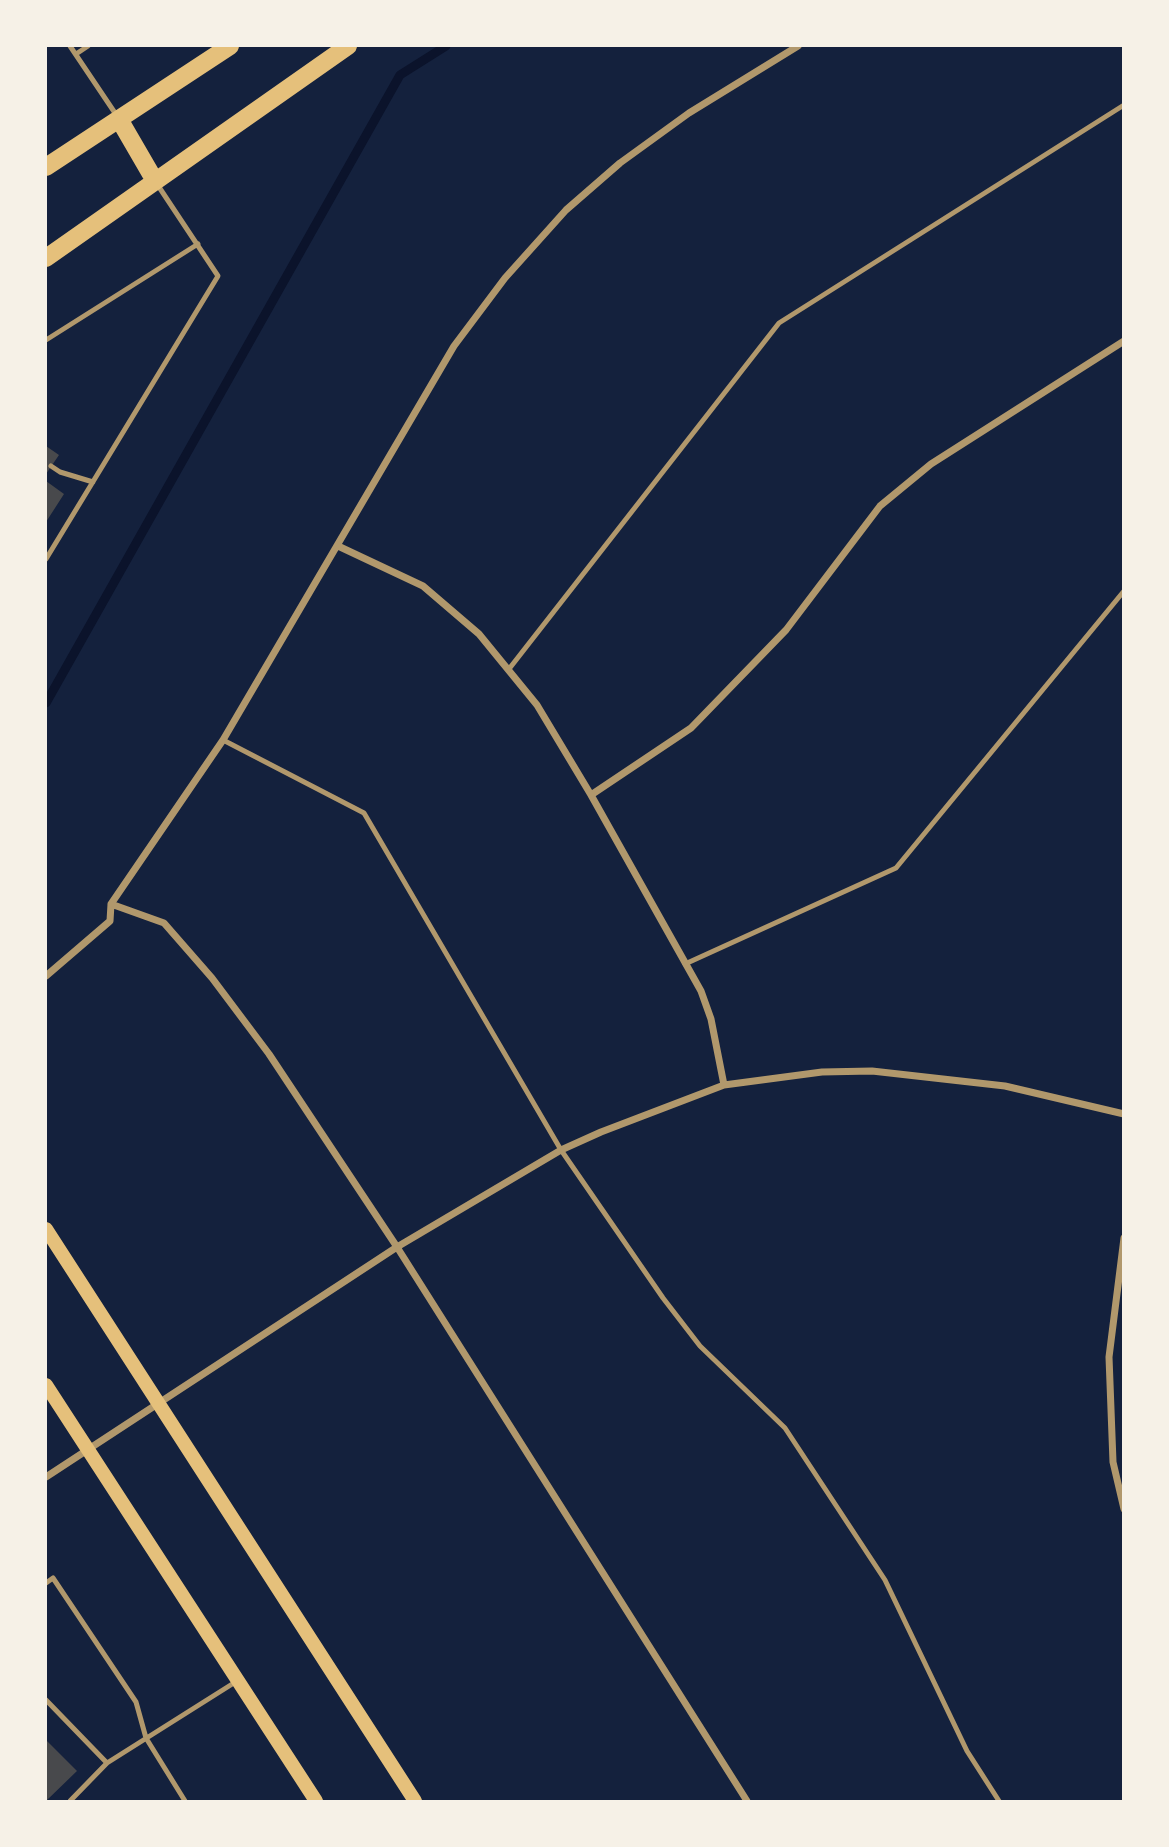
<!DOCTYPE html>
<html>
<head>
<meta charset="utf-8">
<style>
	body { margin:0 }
	#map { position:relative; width:1169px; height:1847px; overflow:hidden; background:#14213d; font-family:Figtree,sans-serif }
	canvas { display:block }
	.frame { position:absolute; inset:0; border:47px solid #f6f1e7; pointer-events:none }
</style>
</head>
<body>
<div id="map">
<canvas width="1169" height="1847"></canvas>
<div class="frame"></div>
</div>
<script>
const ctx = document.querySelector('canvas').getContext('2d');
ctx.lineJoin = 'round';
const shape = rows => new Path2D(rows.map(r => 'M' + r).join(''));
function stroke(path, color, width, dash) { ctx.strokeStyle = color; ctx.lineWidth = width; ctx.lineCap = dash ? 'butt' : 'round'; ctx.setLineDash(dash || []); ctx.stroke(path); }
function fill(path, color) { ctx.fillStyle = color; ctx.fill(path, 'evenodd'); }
stroke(shape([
	[46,703,400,75,446,46]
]), '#0b132b', 9);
fill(shape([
	[46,446,59,455,46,474],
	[46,481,64,494,46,522],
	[46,1740,77,1771,46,1801]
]), '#48494c');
stroke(shape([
	[70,46,117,116],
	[76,54,88,46],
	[46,340,198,244],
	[51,466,60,472,93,482],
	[46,559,218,276,157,184],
	[509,669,779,323,1124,105],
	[223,740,364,813,561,1150,663,1298,700,1346,785,1428,885,1580,967,1751,999,1801],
	[685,964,896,868,1124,591],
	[46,1583,53,1578,136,1702,146,1738,185,1801],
	[46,1700,107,1763],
	[70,1801,107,1763,237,1681]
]), '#b1986c', 5);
stroke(shape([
	[338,546,423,586,479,634,537,705,591,795,701,991,711,1019,724,1085],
	[591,795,691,728,786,630,880,506,931,464,1124,341],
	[111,904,164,923,212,978,269,1054,397,1247,747,1801],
	[46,976,110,921,111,904,223,740,454,346,505,278,566,210,620,163,689,113,798,46],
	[1124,1238,1109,1357,1113,1462,1124,1509],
	[46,1477,397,1247,561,1150,601,1132,724,1085,822,1072,872,1071,1005,1086,1124,1114]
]), '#b1986c', 7);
stroke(shape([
	[46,1229,415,1801],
	[46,1385,316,1801]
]), '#e5c07b', 14);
stroke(shape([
	[119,119,155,181],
	[46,167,230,46],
	[46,258,348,46]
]), '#e5c07b', 18);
</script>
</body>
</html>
